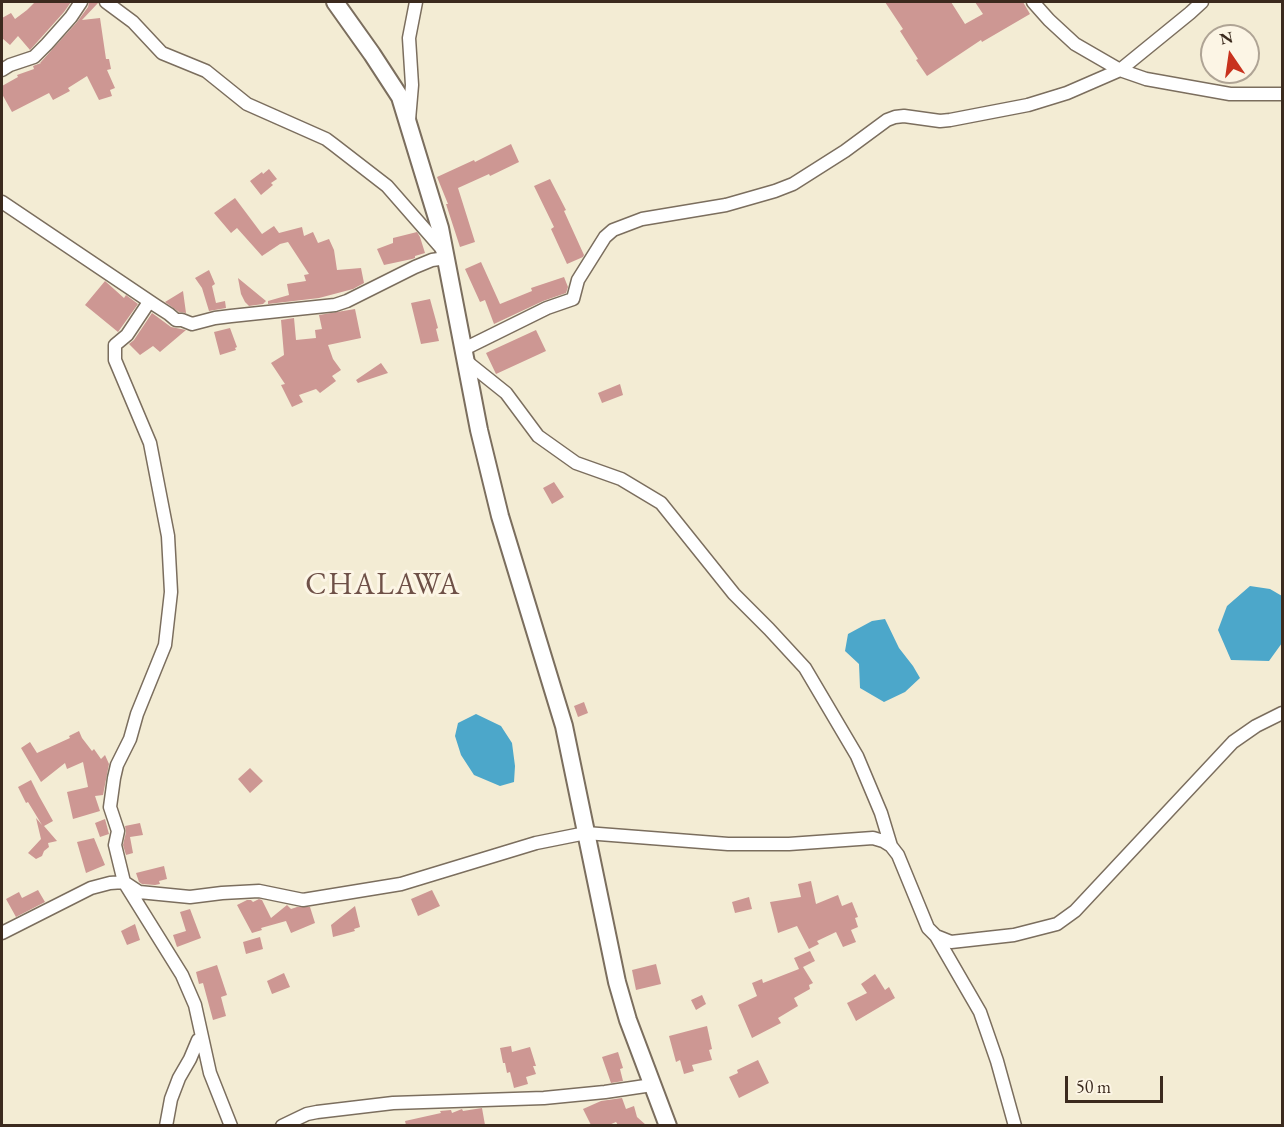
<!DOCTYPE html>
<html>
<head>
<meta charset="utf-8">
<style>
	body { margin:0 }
	#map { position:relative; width:1284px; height:1127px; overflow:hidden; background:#f3ecd4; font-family:"EB Garamond",serif }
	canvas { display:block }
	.frame { position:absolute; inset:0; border:3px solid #3b2a1e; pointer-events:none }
	.north { position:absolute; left:1200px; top:24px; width:60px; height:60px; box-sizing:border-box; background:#fcf5e5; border:2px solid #afa495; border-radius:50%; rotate:347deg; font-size:16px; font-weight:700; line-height:24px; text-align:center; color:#3b2a1e }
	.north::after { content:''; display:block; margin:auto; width:21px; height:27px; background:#c8321e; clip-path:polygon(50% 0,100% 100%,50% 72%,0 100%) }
	.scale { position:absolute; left:1065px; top:1076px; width:98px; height:27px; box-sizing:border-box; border:3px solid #3b2a1e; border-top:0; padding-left:8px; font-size:18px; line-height:21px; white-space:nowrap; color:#3b2a1e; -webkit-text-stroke:4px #fcf5e5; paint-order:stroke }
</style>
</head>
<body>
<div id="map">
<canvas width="1284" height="1127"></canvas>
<div class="frame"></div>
<div class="north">N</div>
<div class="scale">50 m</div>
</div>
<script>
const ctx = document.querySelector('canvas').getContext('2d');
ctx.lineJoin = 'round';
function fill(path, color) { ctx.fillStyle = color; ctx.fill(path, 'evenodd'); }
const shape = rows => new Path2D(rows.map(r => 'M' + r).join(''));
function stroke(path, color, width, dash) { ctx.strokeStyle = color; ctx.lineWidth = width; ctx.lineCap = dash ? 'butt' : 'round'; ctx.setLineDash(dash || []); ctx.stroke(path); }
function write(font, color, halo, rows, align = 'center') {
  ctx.font = font + ' "EB Garamond",serif'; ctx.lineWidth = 6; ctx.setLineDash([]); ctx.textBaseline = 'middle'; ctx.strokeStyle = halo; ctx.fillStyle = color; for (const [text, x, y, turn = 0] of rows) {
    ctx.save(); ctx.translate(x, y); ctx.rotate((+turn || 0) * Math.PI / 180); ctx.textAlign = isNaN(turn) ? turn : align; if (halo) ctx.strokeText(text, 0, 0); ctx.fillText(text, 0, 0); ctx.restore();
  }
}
fill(shape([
	[1250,586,1270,589,1282,596,1282,643,1269,661,1231,660,1218,630,1227,606],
	[885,619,899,648,913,666,920,678,905,692,884,702,860,688,859,664,845,651,848,634,872,621],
	[476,714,501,726,512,743,515,766,514,782,500,786,474,775,461,755,455,736,458,723]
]), '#4ca7ca');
fill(shape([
	[35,2,71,2,64,12,30,50,18,36,10,45,2,38,2,18,11,13,15,19,27,10],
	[89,2,98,2,98,3,82,20,100,18,106,59,109,59,111,69,107,70,115,88,110,90,112,96,99,100,87,76,68,88,70,91,53,100,49,93,12,112,2,94,2,86,18,77,17,75,34,69,33,66,41,63,40,63,77,22,88,7],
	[885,2,951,2,965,24,983,14,975,2,1023,2,1030,14,982,42,981,40,927,76,916,60,918,59,900,31,903,29],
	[511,144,519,162,490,176,489,174,458,188,475,242,460,247,446,204,448,204,437,177,474,160,475,162],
	[269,169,277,179,271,183,273,185,261,195,250,181,262,172,263,174],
	[550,179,566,210,564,211,584,255,583,257,567,264,551,229,554,227,534,186],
	[235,198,262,234,274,226,279,233,302,227,304,236,313,232,318,243,329,239,334,250,337,270,361,268,364,283,353,289,319,298,268,304,268,301,289,295,287,284,306,281,304,275,309,274,288,242,280,244,262,256,237,228,231,233,214,213],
	[417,232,420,237,425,253,415,256,415,258,412,259,384,265,377,249,393,243,393,238],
	[481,262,500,304,532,291,531,288,564,277,568,287,566,293,543,301,494,324,485,300,480,302,465,269],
	[209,270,215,284,212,286,216,303,225,301,226,308,209,311,202,288,195,278],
	[238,278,266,301,263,304,249,306,245,302,241,294],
	[105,281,124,298,126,295,138,304,118,332,85,305],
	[183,291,186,313,179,312,165,302],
	[430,299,438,328,436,329,439,341,421,344,411,303],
	[355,309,361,338,328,345,333,359,341,370,332,376,336,381,320,393,316,389,299,395,303,402,292,407,281,385,285,384,271,363,284,355,281,320,294,318,296,340,316,338,315,330,322,329,319,315],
	[152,313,171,327,186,330,160,352,153,346,140,355,129,344,134,340],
	[230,328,237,347,235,348,236,350,220,355,214,332],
	[536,330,546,351,496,374,486,353],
	[381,363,388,373,358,383,356,380],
	[620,384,623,395,602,403,598,393],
	[554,482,564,497,552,504,543,488],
	[584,702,588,713,578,717,574,706],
	[79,731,82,738,92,751,94,749,101,759,105,755,109,764,103,795,95,796,100,811,73,819,67,792,88,787,83,762,67,769,65,763,41,782,21,748,30,742,37,753,70,738,69,736],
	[250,768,263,781,250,793,238,779],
	[31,780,39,796,53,821,44,826,57,841,48,843,49,847,44,851,42,856,36,859,28,853,41,839,36,818,42,825,28,802,26,803,18,787],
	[105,819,109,834,100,837,95,823],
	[140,823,143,835,130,837,133,853,126,855,123,845,126,832,125,826],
	[94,838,105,865,86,873,77,842],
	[164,866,167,879,159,881,160,884,155,885,142,884,139,882,136,873],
	[811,881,816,904,838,895,842,906,852,902,858,917,855,918,858,927,851,930,856,942,843,947,836,932,817,941,819,944,809,949,797,926,778,933,770,902,801,897,798,884],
	[38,890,45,902,16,917,6,899,19,892,22,898],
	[432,890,440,906,418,916,411,899],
	[749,897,752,909,735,913,732,902],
	[259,899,262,900,271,918,287,905,291,909,297,907,310,907,315,923,291,933,286,921,261,928,262,930,252,933,237,905,247,900,251,900,253,902],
	[355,906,360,927,354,929,355,931,333,937,331,925],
	[190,909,201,938,177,947,173,935,186,931,180,912],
	[135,924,140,940,127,945,121,931],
	[260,937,263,949,246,954,243,942],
	[810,951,815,961,803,967,813,983,809,985,810,989,794,998,798,1006,778,1018,781,1023,752,1038,738,1005,757,996,752,983,762,979,763,983,799,969,794,958],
	[656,964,661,984,636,990,632,970],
	[217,965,227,995,221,997,226,1016,213,1020,203,983,199,984,196,972],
	[284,973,290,987,272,994,267,981],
	[875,974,885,990,889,987,895,998,856,1021,847,1003,867,993,861,984],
	[702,995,706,1004,696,1010,691,1000],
	[707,1026,712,1049,709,1050,712,1060,692,1065,694,1071,684,1074,680,1060,676,1062,669,1036],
	[511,1046,512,1052,530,1047,536,1066,533,1066,536,1074,526,1077,528,1084,514,1088,510,1072,507,1073,505,1063,503,1063,500,1048],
	[618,1052,623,1068,620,1069,623,1081,611,1083,602,1057],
	[758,1060,769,1083,739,1098,729,1077,738,1073,737,1070],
	[622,1098,626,1109,634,1106,637,1117,646,1125,618,1125,616,1122,609,1125,591,1125,583,1109,601,1101],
	[482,1108,485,1125,406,1125,405,1121,441,1113,440,1111,451,1110,452,1113,462,1109,463,1111]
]), '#cd9793');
const street = shape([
	[106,2,133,22,162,53,206,71,247,104,326,139,334,145,387,186,443,250],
	[1033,2,1049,20,1075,44,1120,70,1146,79,1230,94,1282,94],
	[2,70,10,65,34,57,47,44,71,17,81,2],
	[409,120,412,85,409,38,416,2],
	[2,202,155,305,169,314,176,320,182,320,192,324,215,318,231,316,335,305,347,301,415,267,432,260,446,258],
	[149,302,127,335,115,345,115,360,150,443,168,536,171,592,165,645,137,714,130,739,117,765,114,778,110,807,118,831,115,845,124,882,182,975,195,1005,210,1073,231,1126],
	[464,349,547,308,573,299,578,280,605,237,613,230,642,219,726,205,775,191,793,184,845,151,887,120,895,117,904,116,940,121,950,120,1028,105,1067,93,1120,70,1190,13,1202,2],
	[466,361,506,393,538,436,576,463,621,479,661,503,734,594,769,629,805,668,857,756,881,813,891,846],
	[2,933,91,888,110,883,124,882,139,892,190,897,222,893,259,891,303,900,401,884,536,843,586,833,728,844,789,844,873,838,883,841,891,846,898,855,928,928,936,936,980,1012,997,1061,1015,1126],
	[936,936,951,942,1014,935,1057,924,1075,911,1233,742,1256,726,1282,713],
	[166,1126,171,1099,179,1078,190,1059,198,1040,202,1038],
	[282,1126,307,1114,317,1112,393,1103,544,1098,605,1092,652,1085]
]);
const secondary = shape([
	[335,2,372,54,400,97,440,228,479,430,500,516,564,726,617,982,628,1020,668,1126]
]);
stroke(street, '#7b6e5e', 15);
stroke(secondary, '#7b6e5e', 20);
stroke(street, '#fff', 12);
stroke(secondary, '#fff', 16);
ctx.letterSpacing = '1.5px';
write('30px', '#6e5047', '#fcf5e5', [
	["CHALAWA",383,586]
]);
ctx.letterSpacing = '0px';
</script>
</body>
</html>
